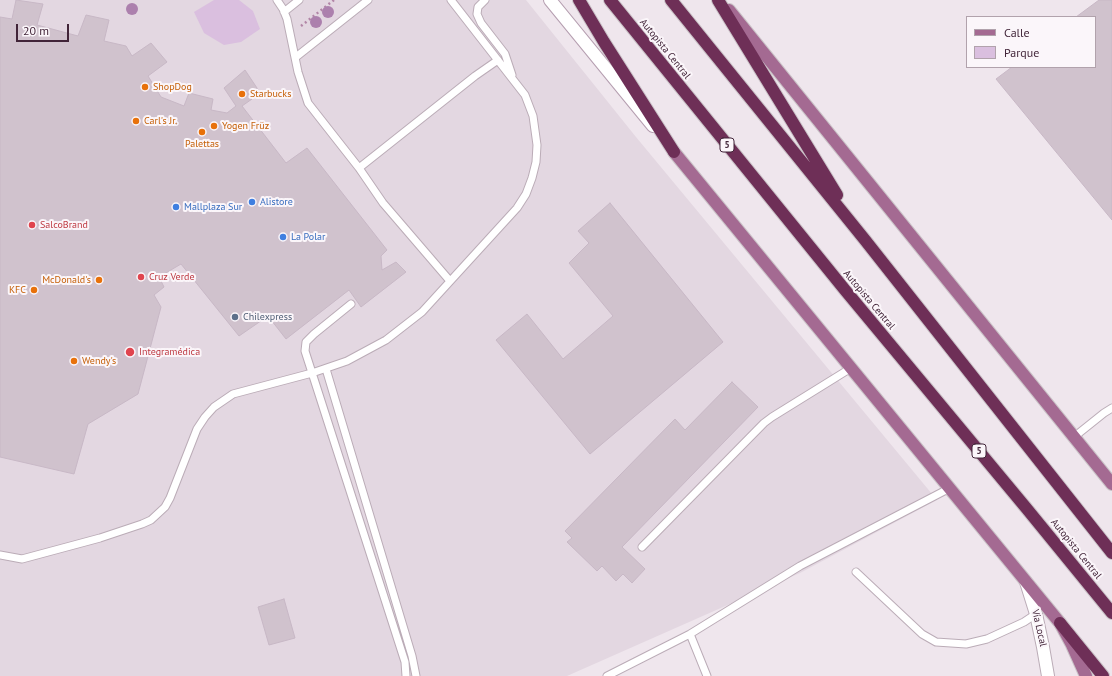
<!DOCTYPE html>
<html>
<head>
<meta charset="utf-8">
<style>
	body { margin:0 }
	#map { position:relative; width:1112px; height:676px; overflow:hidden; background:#efe6ed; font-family:"PT Sans",sans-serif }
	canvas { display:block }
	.legend { position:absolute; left:966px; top:16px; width:130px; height:52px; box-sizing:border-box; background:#fbf6fa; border:1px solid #b1a2ac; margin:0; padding:5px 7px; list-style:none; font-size:12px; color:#412438 }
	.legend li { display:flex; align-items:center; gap:8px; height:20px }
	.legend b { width:20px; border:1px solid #b1a2ac }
	.scale { position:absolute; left:16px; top:24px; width:53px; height:18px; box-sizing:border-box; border:2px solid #412438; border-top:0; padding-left:5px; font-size:12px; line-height:14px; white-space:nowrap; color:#412438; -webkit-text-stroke:3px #fbf6fa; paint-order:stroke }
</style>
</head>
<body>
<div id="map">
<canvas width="1112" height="676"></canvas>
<ul class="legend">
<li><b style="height:5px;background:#a46a92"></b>Calle</li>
<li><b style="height:11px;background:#dabfdf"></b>Parque</li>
</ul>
<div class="scale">20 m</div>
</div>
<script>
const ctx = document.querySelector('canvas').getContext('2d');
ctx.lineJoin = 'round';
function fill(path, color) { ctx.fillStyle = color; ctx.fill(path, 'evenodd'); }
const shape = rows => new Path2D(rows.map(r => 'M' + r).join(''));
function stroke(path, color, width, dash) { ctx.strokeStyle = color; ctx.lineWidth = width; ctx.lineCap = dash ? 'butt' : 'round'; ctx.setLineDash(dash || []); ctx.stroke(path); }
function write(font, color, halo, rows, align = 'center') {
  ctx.font = font + ' "PT Sans",sans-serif'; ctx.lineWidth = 4; ctx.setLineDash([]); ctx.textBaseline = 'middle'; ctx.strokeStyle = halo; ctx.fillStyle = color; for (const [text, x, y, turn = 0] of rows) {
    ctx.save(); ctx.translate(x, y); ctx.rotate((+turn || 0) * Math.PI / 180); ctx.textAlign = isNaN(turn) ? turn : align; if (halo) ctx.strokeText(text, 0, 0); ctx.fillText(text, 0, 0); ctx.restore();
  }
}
fill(shape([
	[0,0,526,0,636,137,937,500,800,573,567,676,0,676]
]), '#e3d7e1');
fill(shape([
	[214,0,239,0,253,11,260,29,241,42,224,45,204,33,194,12]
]), '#dabfdf');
const building = shape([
	[16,0,43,4,37,25,78,36,86,15,109,20,104,41,126,46,132,56,151,43,167,62,148,76,161,97,184,106,189,93,213,99,211,110,227,113,236,106,224,88,245,70,259,91,252,99,242,106,286,163,307,148,387,250,381,256,382,270,396,262,406,272,361,307,349,290,286,339,268,316,239,336,181,264,159,277,164,287,154,295,161,307,138,394,88,424,74,474,0,457,0,17,12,19,16,0],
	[1099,0,1112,0,1112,220,996,79,1012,67,1095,67,1095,17,1076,17,1099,0],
	[610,203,723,342,590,454,496,340,527,314,563,359,613,316,569,263,589,243,578,231,610,203],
	[732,382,758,407,622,547,645,569,632,583,623,574,616,581,602,566,597,571,567,542,572,538,565,531,675,419,685,430,732,382],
	[284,599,295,638,269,645,258,607,284,599]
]);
fill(building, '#d0c2cd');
stroke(building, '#c8b8c6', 1);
const lane = shape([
	[277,0,283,9,287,19,298,72,308,103,359,168,383,203,450,281],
	[485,0,478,7,477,14,481,23,505,54,512,75],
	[284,12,299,0],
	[296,57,368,0],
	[359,168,475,76,498,60],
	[351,304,314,334,306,342,305,351,405,662,406,676],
	[326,369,412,656,416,676],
	[1074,437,1104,413,1112,408],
	[642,547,764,423,772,417,851,368],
	[0,555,22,559,100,538,142,524,151,520,165,507,170,498,197,429,205,417,214,407,233,394,312,373,347,361,386,340,422,312,517,208,526,194,532,178,536,162,537,145,533,116,525,95,451,0],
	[856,572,922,634,936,642,966,644,987,639,1024,622,1036,614],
	[690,634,707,676],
	[607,676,690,634,800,566,950,488]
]);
const street = shape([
	[1026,582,1036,614,1043,647,1048,676]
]);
const secondary = shape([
	[550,0,653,126]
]);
const primary = shape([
	[729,10,1112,484],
	[674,152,1060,623,1072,645,1086,676]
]);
const highway = shape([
	[579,0,604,42,674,152],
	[610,0,845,290,1027,509,1112,613],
	[671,0,865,240,1112,553],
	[718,0,837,195],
	[1060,623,1103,676]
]);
stroke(lane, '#bbacb7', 9);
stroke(street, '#bbacb7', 14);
stroke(secondary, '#b59eb0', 14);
stroke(primary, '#cac2c7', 14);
stroke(highway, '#cac2c7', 14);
stroke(shape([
	[301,26,334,0]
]), '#b286a7', 2.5, [2, 3]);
stroke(lane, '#fff', 7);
stroke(street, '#fff', 12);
stroke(secondary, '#fff', 12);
stroke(primary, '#a46a92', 12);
stroke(highway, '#6e2f57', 12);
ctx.fillStyle = '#ac80ad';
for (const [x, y] of [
	[132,9],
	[328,12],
	[316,22]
]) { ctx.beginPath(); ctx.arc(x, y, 6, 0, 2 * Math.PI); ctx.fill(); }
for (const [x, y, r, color] of [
	[145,87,4,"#e8710a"],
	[242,94,4,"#e8710a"],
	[136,121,4,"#e8710a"],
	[214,126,4,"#e8710a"],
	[202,132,4,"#e8710a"],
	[252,202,4,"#3f7fe0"],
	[176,207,4,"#3f7fe0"],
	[32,225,4,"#e0444e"],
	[283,237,4,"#3f7fe0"],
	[141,277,4,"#e0444e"],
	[99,280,4,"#e8710a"],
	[34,290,4,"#e8710a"],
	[235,317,4,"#5c6f8a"],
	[130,352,5,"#e0444e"],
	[74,361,4,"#e8710a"]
]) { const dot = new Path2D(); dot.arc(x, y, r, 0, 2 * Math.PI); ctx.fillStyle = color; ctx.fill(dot); stroke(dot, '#fbf6fa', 1.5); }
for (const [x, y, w] of [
	[727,145,14],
	[979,451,14]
]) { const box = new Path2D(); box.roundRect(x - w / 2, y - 7, w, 14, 3); ctx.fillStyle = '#fbf6fa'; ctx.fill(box); stroke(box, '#412438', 1); }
write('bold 9px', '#412438', null, [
	["5",727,145],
	["5",979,451]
]);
write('10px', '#412438', '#fbf6fa', [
	["Autopista Central",665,49,51],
	["Autopista Central",869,300,50],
	["Autopista Central",1076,549,51],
	["Vía Local",1039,628,77]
]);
write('10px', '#c56008', '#fbf6fa', [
	["ShopDog",153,87],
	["Starbucks",250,94],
	["Carl's Jr.",144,121],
	["Yogen Früz",222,126],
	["Palettas",202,144,"center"],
	["McDonald's",91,280,"right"],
	["KFC",26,290,"right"],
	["Wendy's",82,361]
], 'left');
write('10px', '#366cbe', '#fbf6fa', [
	["Alistore",260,202],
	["Mallplaza Sur",184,207],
	["La Polar",291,237]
], 'left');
write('10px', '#be3a42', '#fbf6fa', [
	["SalcoBrand",40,225],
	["Cruz Verde",149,277],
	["Integramédica",139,352]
], 'left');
write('10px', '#4e5e75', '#fbf6fa', [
	["Chilexpress",243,317]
], 'left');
</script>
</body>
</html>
